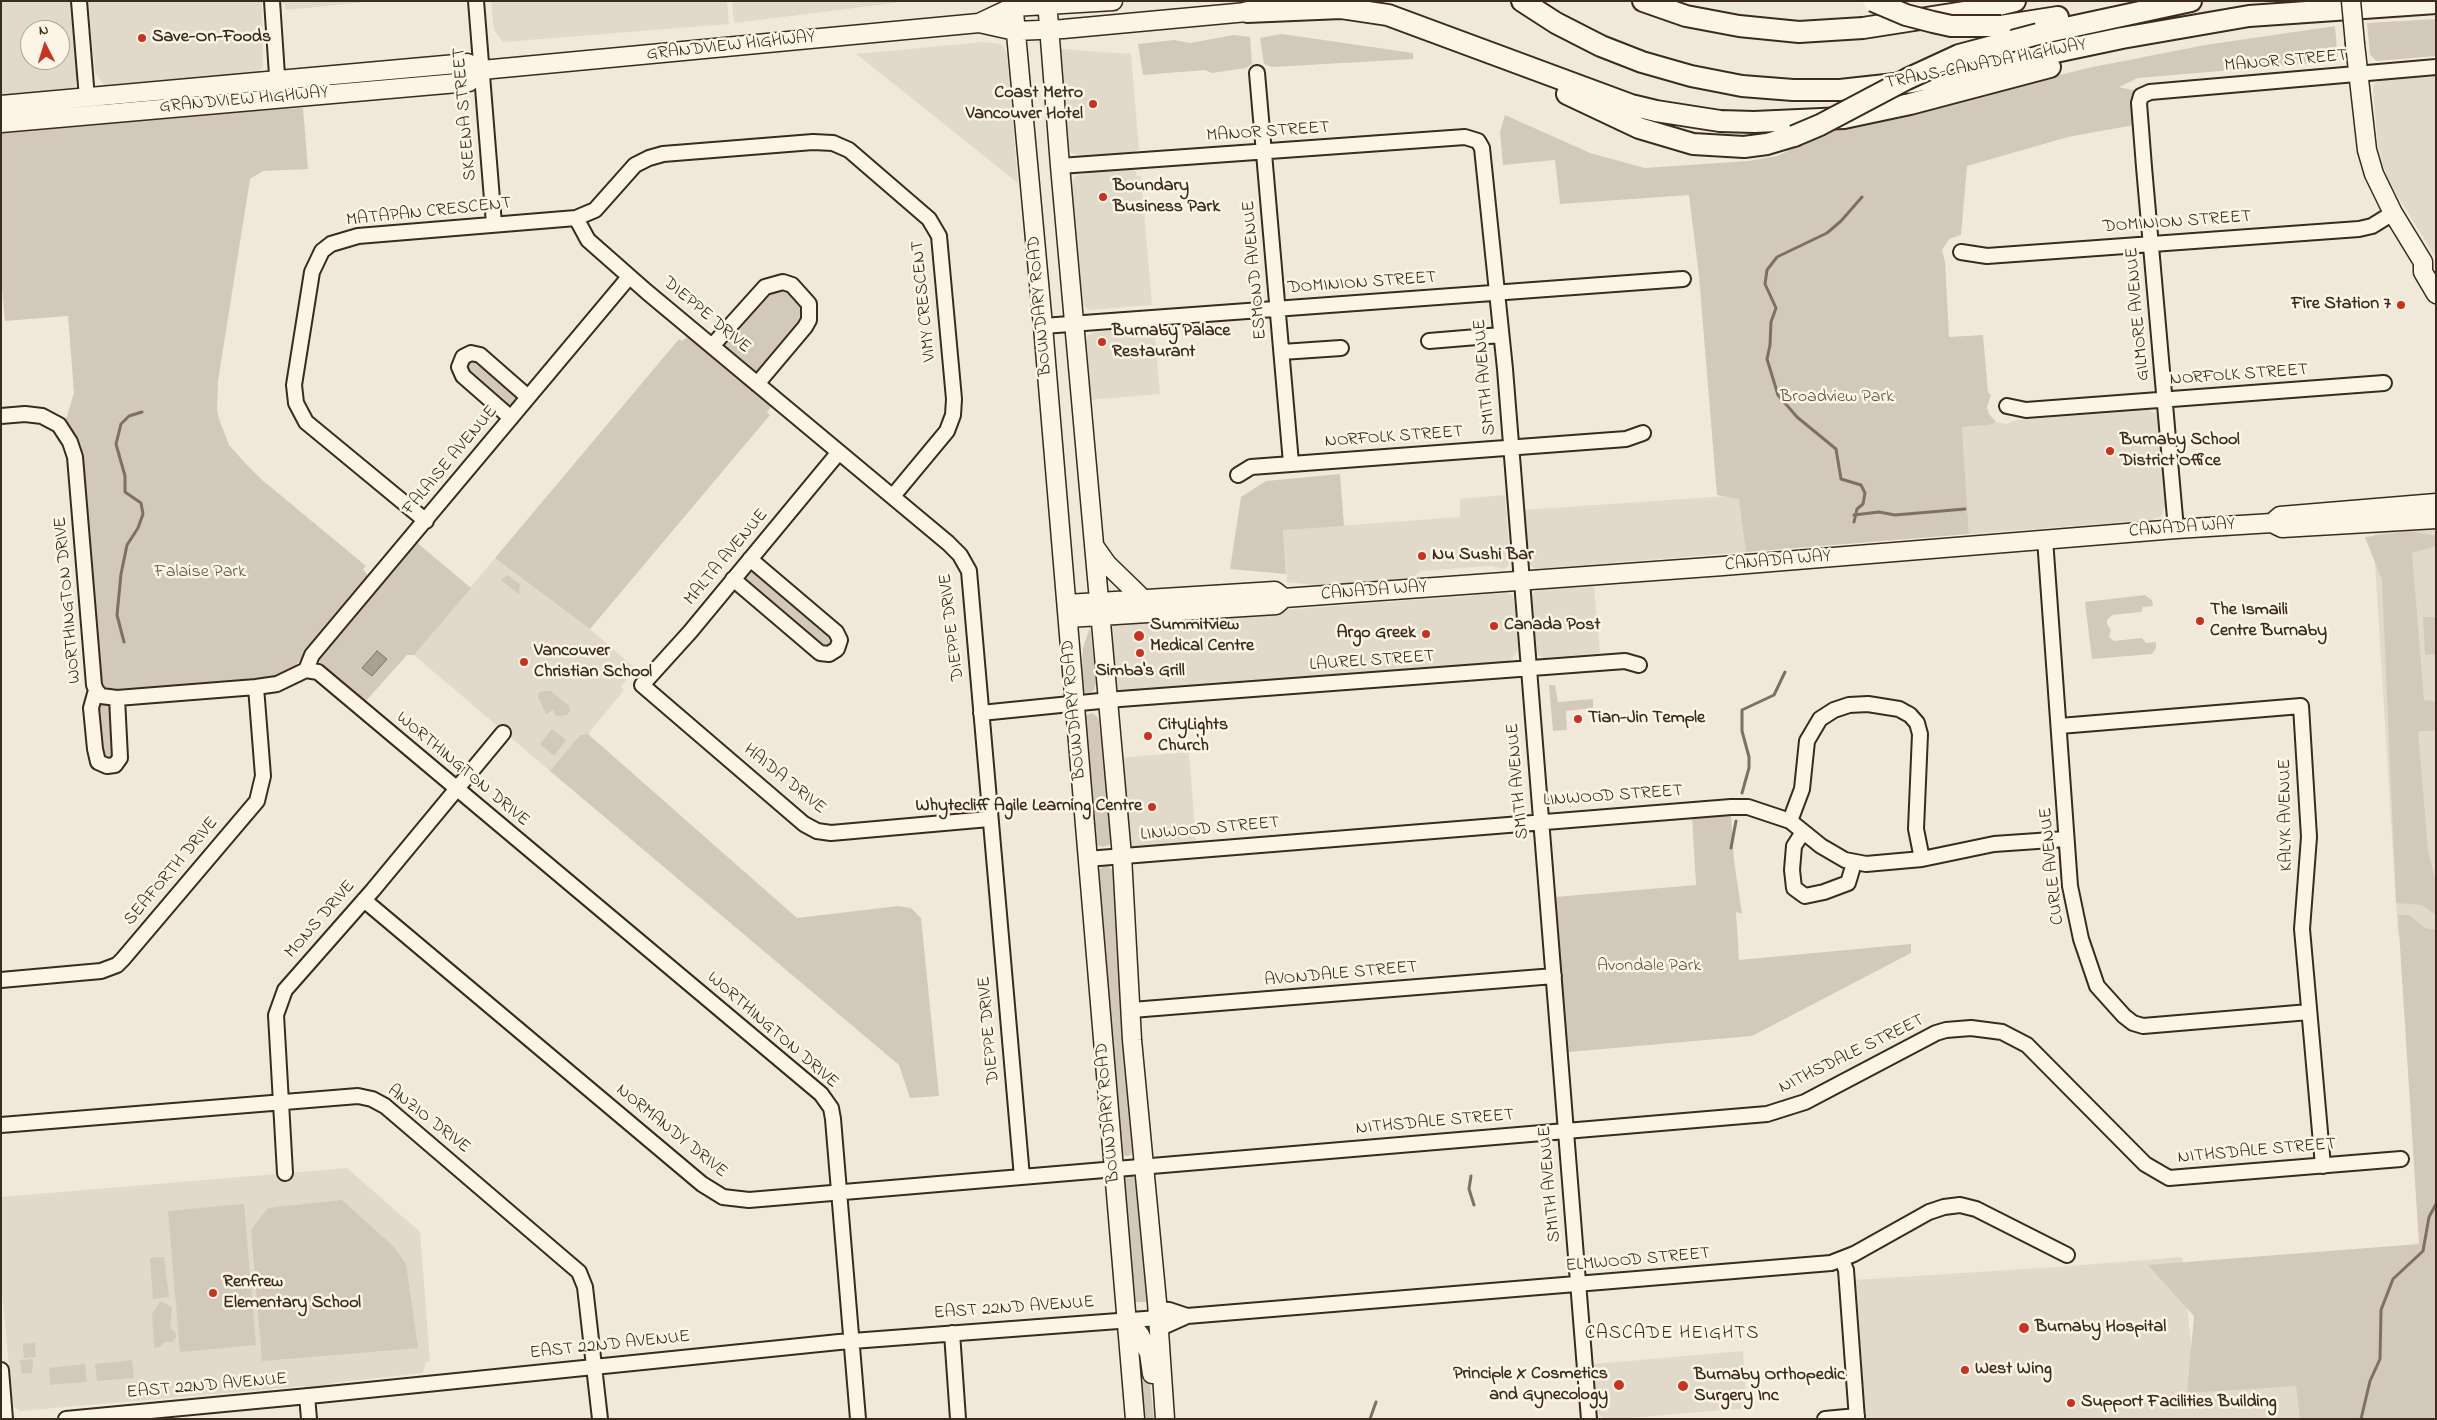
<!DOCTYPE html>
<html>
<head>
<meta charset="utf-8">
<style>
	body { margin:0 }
	#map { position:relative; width:2437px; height:1420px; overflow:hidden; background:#f0e9d9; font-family:"Indie Flower",sans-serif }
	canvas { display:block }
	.frame { position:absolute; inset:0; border:2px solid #3b2a1e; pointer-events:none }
	.north { position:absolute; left:20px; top:20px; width:50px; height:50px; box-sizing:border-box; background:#fcf5e5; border:1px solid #afa495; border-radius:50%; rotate:355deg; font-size:14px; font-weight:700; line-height:20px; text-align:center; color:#3b2a1e }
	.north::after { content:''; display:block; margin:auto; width:18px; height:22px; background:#c8321e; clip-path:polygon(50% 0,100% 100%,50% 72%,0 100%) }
</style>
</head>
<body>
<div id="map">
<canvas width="2437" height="1420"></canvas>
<div class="frame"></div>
<div class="north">N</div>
</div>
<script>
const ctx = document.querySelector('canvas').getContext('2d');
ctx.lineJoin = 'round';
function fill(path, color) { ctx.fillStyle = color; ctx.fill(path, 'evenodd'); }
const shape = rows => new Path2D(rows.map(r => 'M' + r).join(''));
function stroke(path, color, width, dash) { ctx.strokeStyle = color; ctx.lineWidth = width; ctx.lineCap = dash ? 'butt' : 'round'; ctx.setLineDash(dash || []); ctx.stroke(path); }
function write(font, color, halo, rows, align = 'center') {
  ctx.font = font + ' "Indie Flower",sans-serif'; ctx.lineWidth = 5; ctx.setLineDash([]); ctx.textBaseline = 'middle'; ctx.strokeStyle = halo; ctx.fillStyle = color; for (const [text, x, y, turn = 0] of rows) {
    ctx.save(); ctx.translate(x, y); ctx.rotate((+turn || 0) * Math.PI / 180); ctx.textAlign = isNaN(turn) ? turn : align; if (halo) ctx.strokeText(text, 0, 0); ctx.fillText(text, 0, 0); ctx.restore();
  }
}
fill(shape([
	[1,1,70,1,77,80,74,88,68,91,1,95],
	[30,30,60,30,60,60,30,60],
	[88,1,262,1,263,68,255,74,104,85,95,73],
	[282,1,376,1,287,10],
	[491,1,727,1,729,24,503,42,494,30],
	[732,1,910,1,734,23],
	[984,42,1001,44,1007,53,1018,183,856,54],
	[1061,49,1131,54,1139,149,1129,154,1088,158,1069,152,1067,147,1059,52],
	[2436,76,2436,258,2387,179,2378,147,2373,90,2374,85,2379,80],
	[1134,167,1137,176,1141,176,1152,305,1089,310,1080,302,1070,183,1076,176,1105,169],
	[1154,327,1160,394,1088,400,1084,343,1088,335,1096,332],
	[2148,410,2156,414,2158,418,2165,506,2161,516,2152,520,1969,534,1962,427,1989,425,1996,422,2006,424,2016,420],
	[1505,495,1510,559,1508,566,1505,569,1490,566,1421,571,1411,579,1317,585,1287,582,1283,530,1460,517,1460,499],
	[1742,495,1746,552,1536,569,1528,564,1523,510],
	[2436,529,2436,933,2398,935,2373,530],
	[495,558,590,629,635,668,621,687,624,690,588,734,580,735,550,771,414,655],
	[1594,586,1600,653,1544,658,1537,655,1535,653,1531,600,1533,593,1540,590],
	[1505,593,1512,595,1514,600,1518,650,1510,661,1124,692,1116,689,1110,627,1114,622,1177,615,1297,609],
	[1189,752,1196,843,1136,848,1129,846,1119,758],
	[347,1168,420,1232,430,1361,426,1362,423,1373,331,1383,326,1387,311,1389,305,1386,21,1411,13,1407,1,1282,2,1197],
	[2182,1257,2195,1382,2300,1377,2303,1419,1866,1419,1855,1280,2071,1266],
	[1743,1351,1747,1408,1618,1419,1604,1419,1598,1413,1594,1364]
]), '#e1d9c9');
fill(shape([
	[2436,19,2436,56,2376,61,2370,54,2367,23],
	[2335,26,2338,61,2138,78,2119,87,2136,91,2132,97,2134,125,2068,137,1967,166,1961,235,1949,239,1942,250,1945,262,1949,337,1983,335,1988,392,1991,395,1987,407,1989,414,1996,422,1989,425,1962,427,1969,534,1746,552,1739,499,1717,495,1699,276,1689,195,1560,204,1555,160,1503,165,1500,132,1505,115,1590,153,1645,168,1748,161,1777,156,1830,132,2088,68,2205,45],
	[1282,34,1413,53,1413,59,1272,67,1264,64,1260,38],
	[1234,35,1250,37,1252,64,1246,68,1212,73,1205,70,1143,75,1138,44,1174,40,1190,43],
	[303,108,308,169,263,171,250,179,218,381,217,410,219,419,229,445,246,464,261,479,366,566,363,569,369,577,295,666,280,676,110,691,100,683,65,423,74,393,68,316,5,321,1,276,1,133,189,114],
	[788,288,803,300,804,323,751,386,771,403,771,407,767,412,770,415,590,629,495,558,679,339,682,341,689,336,710,352,766,289],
	[472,357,516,391,520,400,511,408,506,406,466,372,464,363],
	[1340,474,1344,526,1283,530,1286,574,1230,569,1241,497,1266,481],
	[2410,531,2436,536,2436,546,2412,553,2424,700,2436,701,2436,731,2418,731,2428,850,2436,883,2436,915,2422,905,2396,903,2382,580,2365,537],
	[415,541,471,588,414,655,407,655,364,703,321,666,319,658],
	[753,571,830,635,832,640,829,645,824,646,817,644,745,581,746,575],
	[507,575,520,584,519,594,501,580],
	[2145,595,2152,600,2153,606,2143,607,2141,612,2112,615,2107,620,2107,624,2111,630,2109,637,2114,641,2142,638,2146,643,2156,642,2156,648,2152,654,2092,659,2085,602],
	[2423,617,2436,617,2436,654,2425,655],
	[1090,627,1096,683,1094,690,1090,694,1084,692,1081,682,1083,648],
	[1549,685,1555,685,1558,702,1593,699,1593,708,1566,711,1567,730,1553,731],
	[543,691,551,691,569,706,570,711,567,715,556,716,553,710,546,714,538,697,538,693],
	[104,704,111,707,115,753,110,760,102,757,97,706],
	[1092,713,1098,717,1099,723,1113,838,1111,844,1103,847,1093,844,1082,717],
	[552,729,566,740,554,756,540,744],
	[588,734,797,918,898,906,911,908,921,918,939,1096,910,1098,899,1065,550,771,580,735],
	[1731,814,1734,861,1742,914,1736,912,1739,960,1911,944,1911,953,1752,1036,1568,1052,1555,897,1696,885,1692,816],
	[1105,866,1109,867,1115,872,1134,1149,1131,1155,1126,1156,1121,1154,1096,871],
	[2398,915,2409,915,2425,928,2436,930,2436,1419,2300,1419,2296,1386,2187,1393,2194,1316,2148,1265,2419,1244],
	[1127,1176,1132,1176,1137,1180,1148,1302,1132,1302,1123,1179],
	[342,1200,394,1247,406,1264,418,1348,262,1361,251,1230,268,1208],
	[244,1204,256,1345,180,1352,168,1211],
	[164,1257,169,1297,153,1299,150,1258],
	[160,1301,172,1307,170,1328,176,1333,176,1337,172,1342,164,1342,160,1347,154,1348,152,1314],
	[1136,1339,1149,1375,1154,1419,1142,1419],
	[35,1343,36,1357,24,1358,23,1344],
	[33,1359,32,1373,22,1374,20,1360],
	[132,1360,134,1378,97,1381,95,1364],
	[85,1364,87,1382,50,1385,49,1368]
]), '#d2c9ba');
const water = shape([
	[377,651,387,659,372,676,362,668,377,651]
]);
fill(water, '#aaa091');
stroke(water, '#7e7163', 1);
stroke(shape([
	[1854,515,1879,512,1895,515,1965,509],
	[1854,522,1857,509,1863,504,1865,493,1861,485,1841,479,1836,449,1797,417,1778,395,1767,359,1770,345,1771,322,1776,308,1765,284,1767,270,1777,257,1827,233,1841,221,1862,197],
	[124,642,117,615,121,574,127,545,138,528,143,514,141,503,125,492,125,476,116,444,121,424,129,416,142,412],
	[1742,793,1749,768,1749,757,1742,731,1742,710,1774,695,1785,672],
	[1731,848,1736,821],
	[1471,1176,1469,1189,1474,1205],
	[1370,1419,1376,1402],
	[2361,1419,2370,1381,2380,1359,2381,1310,2393,1279,2423,1251,2429,1217,2436,1204]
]), '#7e7163', 3);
const minor = shape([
	[79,1,87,98],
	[272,1,278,90],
	[476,1,494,224],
	[1257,73,1291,463],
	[1060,166,1465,137,1478,141,1482,148,1505,369,1589,1419],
	[576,218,588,240,647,292,948,543,960,555,969,571,1022,1177],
	[1961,252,1987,256,2359,229,2372,226,2393,213],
	[1043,326,1683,279],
	[1429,341,1501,335],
	[712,346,765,287,783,282,792,285,809,304,809,320,805,327,757,384],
	[1282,352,1341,348],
	[2007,406,2026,410,2384,383],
	[1,416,25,414,42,416,59,425,70,442,75,457,94,685,96,690,101,696,117,698,256,687,277,684,306,670,318,672,821,1094,831,1108,833,1119,858,1419],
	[511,418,463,376,459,367,463,357,471,353,480,355,528,397],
	[839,452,690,632,642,685,804,824,817,831,831,833,989,819],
	[1238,475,1251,467,1626,439,1643,433],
	[426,521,306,422,296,403,294,385,312,272,322,251,331,244,358,236,576,218,595,210,635,165,649,158,663,154,813,142,833,143,849,150,929,219,939,236,954,399,953,415,947,431,893,496],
	[2176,529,2144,167,2139,103,2141,96,2150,92,2436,67],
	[2045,539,2070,886,2081,939,2097,986,2124,1016,2133,1023,2143,1026,2309,1012],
	[733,579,820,653,829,654,837,649,840,640,836,632,750,559],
	[306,670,312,655,629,277],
	[96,690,91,708,95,749,98,762,107,766,115,765,120,758,117,698],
	[981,713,1120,699,1625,661,1639,665],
	[2060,726,2301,706,2309,837,2302,929,2323,1166],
	[1790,821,1802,789,1807,741,1820,719,1834,710,1849,705,1868,704,1899,709,1910,715,1917,723,1920,734,1916,829,1922,859],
	[1803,832,1794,846,1792,870,1794,888,1805,896,1824,892,1848,883,1854,863],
	[1087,859,1731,807,1748,807,1790,821,1821,846,1845,860,1866,864,1922,859,1994,844,2066,839],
	[364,900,702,1184,723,1197,749,1200,1767,1114,1805,1102,1936,1033,1946,1030,1971,1028,2002,1032,2027,1045,2145,1164,2169,1178,2401,1159],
	[1,980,101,971,117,965,123,959,257,801,263,776,256,687],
	[1132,1010,1554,976],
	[1,1125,358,1096,372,1099,385,1106,579,1272,585,1287,600,1419],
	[285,1173,276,1015,285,990,373,890,503,733],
	[1842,1260,1846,1270,1857,1419],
	[1157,1309,1169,1310,1187,1316],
	[1158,1329,1187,1316,1831,1263,1854,1254,1929,1212,1944,1207,1960,1205,1976,1209,2067,1255],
	[952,1333,958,1419],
	[1,1370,5,1419],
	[307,1396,309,1419],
	[66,1419,319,1395,839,1342,1158,1318],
	[1825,1419,1857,1416]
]);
const major = shape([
	[1013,1,1043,326,1135,1419],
	[1047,1,1060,166,1122,856,1132,1040,1157,1302,1165,1419],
	[979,23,1013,7,1113,1],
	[2355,44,2367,150,2374,174,2393,213,2423,262,2423,272,2436,294],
	[1,105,467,63,482,70,979,23,1015,31,1063,29,1247,12],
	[1,123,469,82,482,70],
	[2272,523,2280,516,2436,503],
	[1095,547,1107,564,1142,598],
	[1067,604,1275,591,1284,598],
	[1068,618,1276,605,1284,598,1723,566,2176,529,2272,523,2282,528,2436,519],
	[1127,1320,1140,1335,1149,1353,1152,1374]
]);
const highway = shape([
	[1522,1,1556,23,1601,46,1642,62,1691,76,1742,86,1793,90,1840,90,1913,82,2122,38,2249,16,2436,3],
	[1643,1,1686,16,1739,26,1799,32,1863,28,1978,10,2015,1],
	[1247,12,1341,8,1388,15,1631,105,1656,111,1720,121,1754,122,1844,118,1910,104,2050,67],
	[2001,26,2058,17],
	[2038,34,2191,1],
	[1567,94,1639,128,1693,144,1744,147,1767,144,1794,136]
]);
stroke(minor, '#3b2a1e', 18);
stroke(major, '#3b2a1e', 21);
stroke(highway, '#3b2a1e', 24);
stroke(minor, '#fcf5e5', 14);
stroke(major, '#fcf5e5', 18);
stroke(highway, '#fcf5e5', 20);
const majorBridge = shape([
	[2351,1,2355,44]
]);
const highwayBridge = shape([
	[1873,1,1906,15,1933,22,1951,26,2001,26],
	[1794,136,1820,125,1907,79,1959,55,2038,34]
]);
stroke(majorBridge, '#3b2a1e', 21, []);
stroke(highwayBridge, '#3b2a1e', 24, []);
stroke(majorBridge, '#fcf5e5', 18);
stroke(highwayBridge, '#fcf5e5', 20);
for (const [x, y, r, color] of [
	[142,38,5,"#c8321e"],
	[1093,104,5,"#c8321e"],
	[1103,197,5,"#c8321e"],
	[2401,305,5,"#c8321e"],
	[1102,342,5,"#c8321e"],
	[2110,451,5,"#c8321e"],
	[1422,556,5,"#c8321e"],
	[2200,621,5,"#c8321e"],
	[1494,626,5,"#c8321e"],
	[1426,634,5,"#c8321e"],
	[1139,636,6,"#c8321e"],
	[1140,653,5,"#c8321e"],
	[524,662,5,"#c8321e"],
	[1578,719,5,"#c8321e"],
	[1148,736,5,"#c8321e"],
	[1152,807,5,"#c8321e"],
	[213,1293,5,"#c8321e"],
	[2024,1328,6,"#c8321e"],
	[1965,1370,5,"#c8321e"],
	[1619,1385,6,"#c8321e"],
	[1683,1386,6,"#c8321e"],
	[2071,1403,5,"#c8321e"]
]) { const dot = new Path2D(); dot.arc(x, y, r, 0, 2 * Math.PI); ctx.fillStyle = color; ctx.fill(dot); stroke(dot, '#fcf5e5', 2); }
write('bold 18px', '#3b2a1e', '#fcf5e5', [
	["Save-On-Foods",152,38],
	["Coast Metro",1083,94,"right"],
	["Vancouver Hotel",1083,115,"right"],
	["Boundary",1113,187],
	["Business Park",1113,208],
	["Fire Station 7",2391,305,"right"],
	["Burnaby Palace",1112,332],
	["Restaurant",1112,353],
	["Burnaby School",2120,441],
	["District Office",2120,462],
	["Nu Sushi Bar",1432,556],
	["The Ismaili",2210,611],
	["Centre Burnaby",2210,632],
	["Summitview",1150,626],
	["Medical Centre",1150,647],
	["Canada Post",1504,626],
	["Argo Greek",1416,634,"right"],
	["Vancouver",534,652],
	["Christian School",534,673],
	["Simba's Grill",1140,672,"center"],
	["Tian-Jin Temple",1588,719],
	["CityLights",1158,726],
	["Church",1158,747],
	["Whytecliff Agile Learning Centre",1142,807,"right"],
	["Renfrew",223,1283],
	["Elementary School",223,1304],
	["Burnaby Hospital",2035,1328],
	["West Wing",1975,1370],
	["Principle X Cosmetics",1608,1375,"right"],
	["and Gynecology",1608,1396,"right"],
	["Burnaby Orthopedic",1694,1376],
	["Surgery Inc",1694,1397],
	["Support Facilities Building",2081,1403]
], 'left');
write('18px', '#3b2a1e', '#fcf5e5', [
	["GRANDVIEW HIGHWAY",731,47,-6],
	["MANOR STREET",2286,62,-5],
	["TRANS-CANADA HIGHWAY",1986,65,-11],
	["GRANDVIEW HIGHWAY",244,101,-5],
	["SKEENA STREET",466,114,-95],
	["MANOR STREET",1268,133,-4],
	["MATAPAN CRESCENT",429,213,-6],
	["DOMINION STREET",2177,223,-4],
	["ESMOND AVENUE",1256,270,-95],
	["DOMINION STREET",1362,284,-4],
	["VIMY CRESCENT",925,301,-96],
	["BOUNDARY ROAD",1041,306,-95],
	["GILMORE AVENUE",2139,314,-95],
	["DIEPPE DRIVE",706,316,40],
	["NORFOLK STREET",2239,376,-4],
	["SMITH AVENUE",1486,377,-95],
	["NORFOLK STREET",1394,438,-4],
	["FALAISE AVENUE",451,461,-50],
	["CANADA WAY",2182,529,-4],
	["MALTA AVENUE",727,558,-50],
	["CANADA WAY",1778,562,-5],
	["CANADA WAY",1374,592,-4],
	["WORTHINGTON DRIVE",69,600,-95],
	["DIEPPE DRIVE",953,627,-97],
	["LAUREL STREET",1372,662,-4],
	["BOUNDARY ROAD",1075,710,-95],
	["WORTHINGTON DRIVE",462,770,40],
	["HAIDA DRIVE",784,780,39],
	["SMITH AVENUE",1519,781,-95],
	["LINWOOD STREET",1613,797,-4],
	["KALYK AVENUE",2287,815,-91],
	["LINWOOD STREET",1210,830,-5],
	["CURLE AVENUE",2053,866,-96],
	["SEAFORTH DRIVE",172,872,-50],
	["MONS DRIVE",321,920,-49],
	["AVONDALE STREET",1341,975,-5],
	["DIEPPE DRIVE",990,1030,-95],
	["WORTHINGTON DRIVE",772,1031,41],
	["NITHSDALE STREET",1852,1055,-26],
	["BOUNDARY ROAD",1109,1113,-95],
	["ANZIO DRIVE",428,1120,38],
	["NITHSDALE STREET",1435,1123,-5],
	["NORMANDY DRIVE",671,1132,39],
	["NITHSDALE STREET",2257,1152,-5],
	["SMITH AVENUE",1551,1184,-95],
	["ELMWOOD STREET",1638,1261,-5],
	["EAST 22ND AVENUE",1014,1309,-4],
	["EAST 22ND AVENUE",610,1346,-6],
	["EAST 22ND AVENUE",207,1387,-5]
]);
write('18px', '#615245', '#fcf5e5', [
	["Broadview Park",1837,398],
	["Falaise Park",200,573],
	["Avondale Park",1649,967]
]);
ctx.letterSpacing = '1px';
write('19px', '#3b2a1e', '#fcf5e5', [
	["CASCADE HEIGHTS",1672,1335]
]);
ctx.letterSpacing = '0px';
</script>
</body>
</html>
